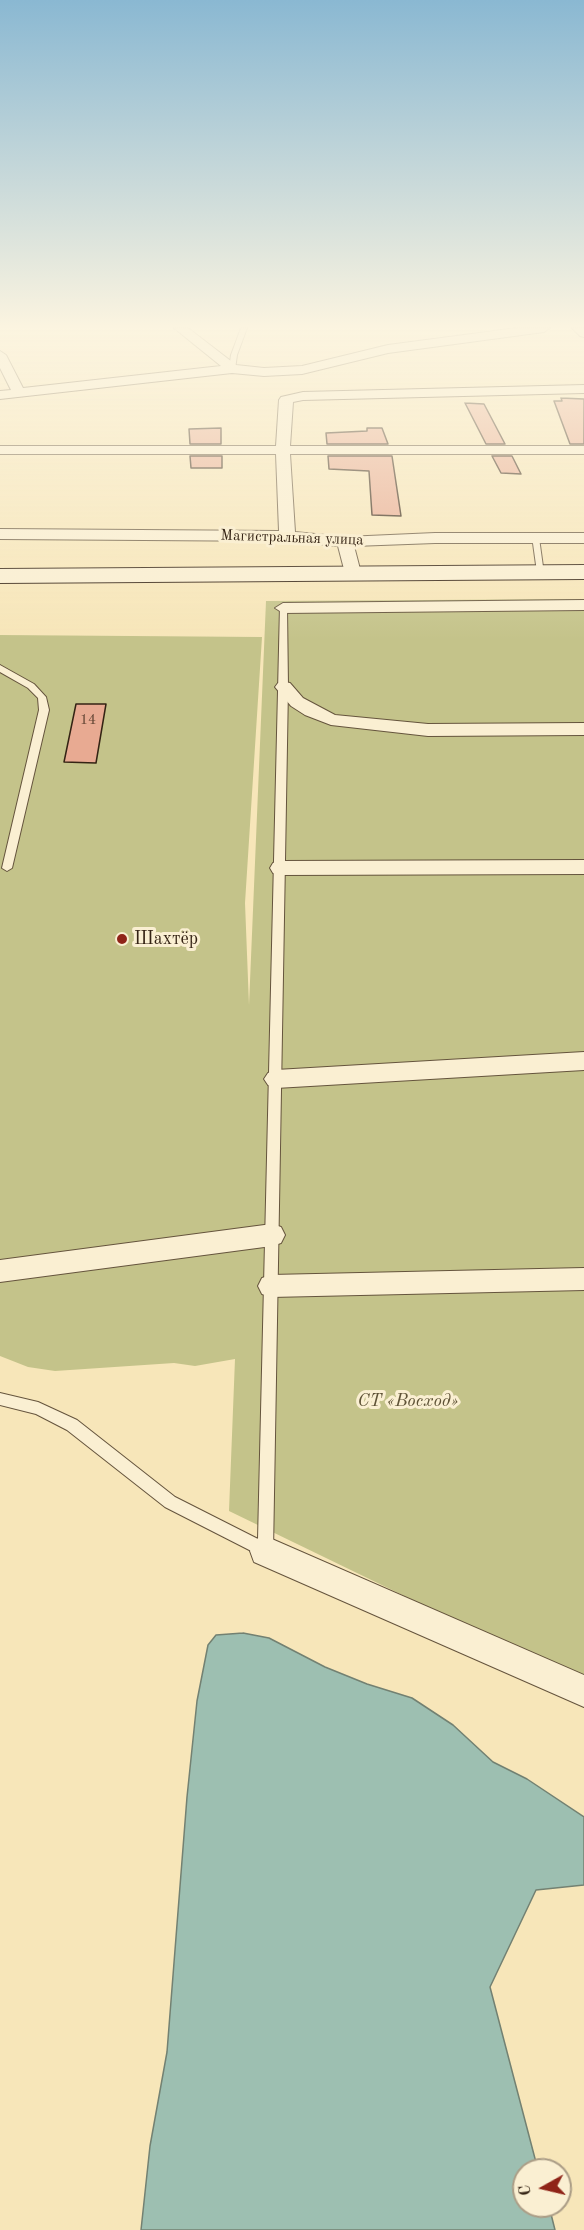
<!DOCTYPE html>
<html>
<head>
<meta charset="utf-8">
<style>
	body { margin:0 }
	#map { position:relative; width:584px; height:2230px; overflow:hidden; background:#f7e6b9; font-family:"Old Standard TT",serif }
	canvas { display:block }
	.north { position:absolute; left:512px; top:2158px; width:60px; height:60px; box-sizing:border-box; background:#faefd2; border:2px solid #ab9d86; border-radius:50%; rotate:262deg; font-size:16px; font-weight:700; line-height:24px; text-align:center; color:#342314 }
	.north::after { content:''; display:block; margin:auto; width:21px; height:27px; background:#8f2418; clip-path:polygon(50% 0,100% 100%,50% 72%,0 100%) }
</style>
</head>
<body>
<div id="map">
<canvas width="584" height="2230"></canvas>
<div class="north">С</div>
</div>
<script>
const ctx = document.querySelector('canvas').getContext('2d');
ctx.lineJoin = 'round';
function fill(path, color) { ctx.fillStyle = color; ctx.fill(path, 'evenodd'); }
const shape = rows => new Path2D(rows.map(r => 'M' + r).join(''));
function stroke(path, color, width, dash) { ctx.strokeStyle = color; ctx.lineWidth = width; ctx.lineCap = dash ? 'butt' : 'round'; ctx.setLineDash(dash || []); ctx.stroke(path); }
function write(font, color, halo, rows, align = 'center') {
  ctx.font = font + ' "Old Standard TT",serif'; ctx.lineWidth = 6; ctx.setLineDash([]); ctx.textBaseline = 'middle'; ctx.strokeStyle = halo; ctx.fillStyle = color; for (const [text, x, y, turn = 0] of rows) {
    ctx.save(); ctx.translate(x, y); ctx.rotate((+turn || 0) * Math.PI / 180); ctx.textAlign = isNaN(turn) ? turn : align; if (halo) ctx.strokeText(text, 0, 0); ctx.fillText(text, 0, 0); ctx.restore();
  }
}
fill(shape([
	[584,599,584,1683,229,1511,235,1359,195,1366,174,1363,55,1371,28,1367,0,1356,0,635,262,637,245,903,249,1005,266,601]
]), '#c4c38a');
const water = shape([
	[243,1633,269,1638,325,1667,367,1684,412,1698,453,1725,493,1762,527,1779,584,1817,584,1885,536,1890,490,1987,538,2170,524,2170,524,2206,549,2206,555,2230,141,2230,150,2146,167,2052,187,1797,197,1701,208,1645,216,1635,243,1633]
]);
fill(water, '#9dbfb1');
stroke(water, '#738172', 1.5);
const building = shape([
	[561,398,584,399,584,444,570,444,554,401,562,401,561,398],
	[465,403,484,404,505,444,486,444,465,403],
	[221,428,221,444,190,444,189,429,221,428],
	[367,428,382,428,388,444,327,444,326,433,367,431,367,428],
	[190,456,222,456,222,468,191,468,190,456],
	[328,456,392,456,401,516,372,515,369,471,329,469,328,456],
	[492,456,512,456,521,474,501,473,492,456],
	[76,704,106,704,96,763,64,762,76,704]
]);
fill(building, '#e8aa92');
stroke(building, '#342314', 1.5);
const service = shape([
	[241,328,247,328,237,355,235,369,232,371,229,369,231,355,241,328],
	[532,536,539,538,544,574,537,572,532,536],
	[280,606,287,608,288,687,273,1551,270,1556,265,1558,165,1507,67,1430,36,1414,0,1405,0,1393,38,1402,77,1420,175,1497,258,1539,280,606],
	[0,665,34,684,46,697,49,710,12,868,7,871,2,868,39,710,38,698,28,688,0,672,0,665]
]);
const minor = shape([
	[174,328,188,328,236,365,264,368,302,366,388,345,517,328,550,328,544,332,388,353,302,374,264,376,232,373,0,399,0,391,11,390,0,368,0,351,6,355,23,388,221,366,174,328],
	[572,328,584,328,584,337,580,336,572,328],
	[584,385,584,393,303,400,293,402,290,446,584,446,584,454,290,454,295,532,345,537,435,533,584,533,584,543,435,543,354,546,361,573,353,578,345,573,338,546,287,541,0,539,0,529,279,531,276,454,0,454,0,446,276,446,279,400,281,397,303,392,584,385],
	[584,600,584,610,283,613,275,608,283,603,584,600],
	[284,682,290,683,303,698,335,715,428,724,584,723,584,735,428,736,331,725,305,715,291,706,275,687,278,683,284,682],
	[584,860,584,874,280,875,273,873,270,868,273,863,280,861,584,860],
	[584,1052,584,1070,276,1088,268,1085,264,1079,268,1073,276,1070,584,1052],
	[272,1224,281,1227,285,1235,281,1243,272,1246,0,1282,0,1260,272,1224],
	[584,1268,584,1290,271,1297,262,1294,258,1286,262,1278,271,1275,584,1268],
	[265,1536,584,1675,584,1707,254,1562,250,1551,254,1540,265,1536]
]);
const secondary = shape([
	[584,565,584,579,0,583,0,569,584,565]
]);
stroke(service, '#65543d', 2);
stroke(minor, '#65543d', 2);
stroke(secondary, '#342314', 2);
fill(service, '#faefd2');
fill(minor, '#faefd2');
fill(secondary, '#faefd2');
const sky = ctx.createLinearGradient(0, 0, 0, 640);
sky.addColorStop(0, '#8ab8d2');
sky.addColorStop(0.51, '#fbf4e0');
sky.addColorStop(1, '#fbf4e000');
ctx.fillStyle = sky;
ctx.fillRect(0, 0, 584, 640);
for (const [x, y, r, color] of [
	[122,939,6,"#8f2418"]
]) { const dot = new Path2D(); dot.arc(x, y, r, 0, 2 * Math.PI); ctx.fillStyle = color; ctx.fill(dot); stroke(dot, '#faefd2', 2); }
write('14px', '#614534', null, [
	["14",88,720]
]);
write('15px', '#342314', '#faefd2', [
	["Магистральная улица",292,538,2]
]);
write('18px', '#342314', '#faefd2', [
	["Шахтёр",134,939]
], 'left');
write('italic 18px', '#5f5337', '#faefd2', [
	["СТ «Восход»",408,1401]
]);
</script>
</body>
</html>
